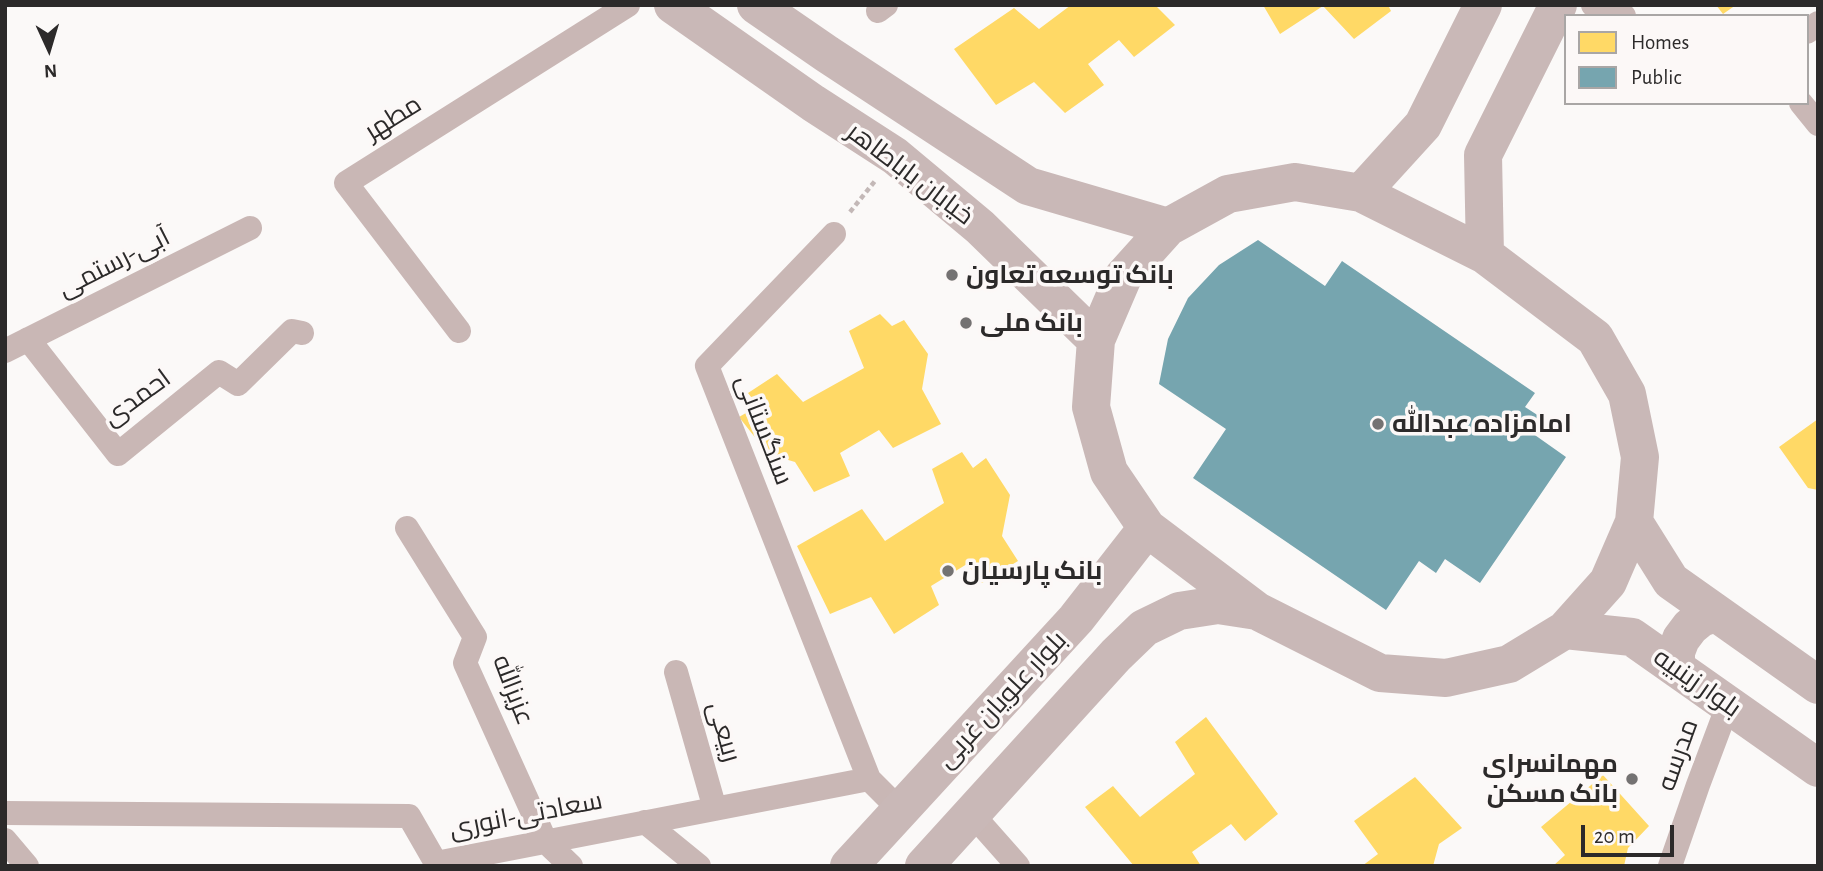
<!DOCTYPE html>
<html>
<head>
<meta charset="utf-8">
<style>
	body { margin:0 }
	#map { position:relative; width:1823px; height:871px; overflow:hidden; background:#fbf9f8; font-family:"Alegreya Sans",sans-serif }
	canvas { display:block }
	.frame { position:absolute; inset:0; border:7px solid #2c2a2a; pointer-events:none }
	.legend { position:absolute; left:1564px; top:14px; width:245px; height:91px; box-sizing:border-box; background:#fcf8f7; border:2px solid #a9a6a5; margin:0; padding:9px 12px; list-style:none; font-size:21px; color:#2c2a2a }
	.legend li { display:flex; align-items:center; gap:14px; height:35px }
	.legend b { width:35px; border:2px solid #a9a6a5 }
	.north { position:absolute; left:14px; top:14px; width:70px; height:70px; -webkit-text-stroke:5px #fcf8f7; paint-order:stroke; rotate:176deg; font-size:19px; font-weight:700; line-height:28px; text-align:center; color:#2c2a2a }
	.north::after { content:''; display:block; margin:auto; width:24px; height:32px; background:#2c2a2a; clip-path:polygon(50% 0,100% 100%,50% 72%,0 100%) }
	.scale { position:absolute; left:1581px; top:825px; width:93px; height:32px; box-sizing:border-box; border:4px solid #2c2a2a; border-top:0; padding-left:9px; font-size:21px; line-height:24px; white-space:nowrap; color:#2c2a2a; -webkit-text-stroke:5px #fcf8f7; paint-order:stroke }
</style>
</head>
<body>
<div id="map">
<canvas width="1823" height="871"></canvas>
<div class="frame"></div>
<ul class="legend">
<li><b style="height:19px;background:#ffd966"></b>Homes</li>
<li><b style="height:19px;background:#76a5af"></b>Public</li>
</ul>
<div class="north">N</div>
<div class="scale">20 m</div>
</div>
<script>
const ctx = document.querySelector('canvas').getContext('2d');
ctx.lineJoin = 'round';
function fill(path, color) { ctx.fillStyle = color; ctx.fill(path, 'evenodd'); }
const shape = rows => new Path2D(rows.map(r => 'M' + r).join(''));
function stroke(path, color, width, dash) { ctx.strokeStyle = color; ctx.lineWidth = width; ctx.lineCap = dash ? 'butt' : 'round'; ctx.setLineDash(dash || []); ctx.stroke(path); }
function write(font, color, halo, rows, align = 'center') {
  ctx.font = font + ' "Alegreya Sans",Cairo,sans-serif'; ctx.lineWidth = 7; ctx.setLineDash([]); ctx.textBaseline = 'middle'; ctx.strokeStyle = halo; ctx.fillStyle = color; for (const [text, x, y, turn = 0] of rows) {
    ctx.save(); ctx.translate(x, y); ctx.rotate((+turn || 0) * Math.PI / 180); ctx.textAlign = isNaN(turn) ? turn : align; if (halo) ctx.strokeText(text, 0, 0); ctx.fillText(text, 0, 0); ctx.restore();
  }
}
fill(shape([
	[1071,5,1155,5,1175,25,1134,57,1119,40,1088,64,1104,85,1065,113,1034,82,996,105,954,49,1014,8,1039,29],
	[1263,5,1388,5,1391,11,1354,39,1323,6,1280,34],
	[1716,5,1736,5,1723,14],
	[880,314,892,326,904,320,928,354,922,389,941,424,893,448,879,430,840,453,850,476,814,492,795,462,768,454,739,417,758,406,748,393,777,374,803,402,864,368,849,331],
	[1818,419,1818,490,1808,488,1779,447],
	[962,452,973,468,986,458,1010,495,1002,536,1018,561,982,583,967,564,931,586,939,605,894,634,871,597,830,614,797,546,862,509,885,541,944,503,932,469],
	[1206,717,1278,814,1245,841,1231,824,1192,852,1201,866,1134,866,1085,807,1113,786,1140,817,1195,774,1175,742],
	[1603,775,1649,826,1628,848,1624,866,1553,866,1565,855,1541,827],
	[1415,777,1462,828,1439,844,1433,866,1362,866,1378,854,1354,821]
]), '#ffd966');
fill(shape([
	[1258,240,1325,286,1342,261,1535,393,1525,407,1542,418,1532,433,1566,457,1480,583,1445,559,1436,573,1419,561,1386,610,1193,478,1226,429,1159,384,1168,339,1188,298,1219,265]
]), '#76a5af');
stroke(shape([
	[850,212,875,181]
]), '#c3b8b7', 4.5, [5, 3.5]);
stroke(shape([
	[1593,5,1624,16],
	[878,11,886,5],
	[1807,32,1818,23],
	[1801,103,1818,124],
	[834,234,707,366,869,779],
	[459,331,346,183,628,5],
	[28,339,118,454,219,372,238,384,292,331,302,333],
	[5,351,250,228],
	[407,528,475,637,465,663,546,842,571,866],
	[676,672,715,809],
	[5,813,409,816,436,863,869,779,900,810],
	[972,814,1018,866],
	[645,822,699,866],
	[5,840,27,866],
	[1670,866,1698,785,1728,705]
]), '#c9b7b5', 24);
stroke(shape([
	[673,5,813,103,895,156,980,227,1096,340],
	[756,5,827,54,1028,186,1168,227],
	[1295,182,1361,193,1485,255,1595,338,1627,394,1640,457,1634,522,1608,582,1565,630,1509,664,1446,678,1380,673,1257,611,1147,528,1109,472,1091,407,1096,340,1123,277,1168,227,1228,194,1295,182],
	[1361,193,1423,125,1483,5],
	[1485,255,1483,155,1558,5],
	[1634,522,1671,581,1818,685],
	[1565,630,1632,637,1818,768],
	[1676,667,1676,652,1681,639,1690,627,1701,618,1715,613],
	[849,866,1076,619,1147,528],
	[924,866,1116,655,1144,628,1179,611,1218,605,1257,611]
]), '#c9b8b7', 38);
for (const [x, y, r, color] of [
	[952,275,7,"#747272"],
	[966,323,7,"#747272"],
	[1378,424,7,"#747272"],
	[948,571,7,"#747272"],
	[1632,779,7,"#747272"]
]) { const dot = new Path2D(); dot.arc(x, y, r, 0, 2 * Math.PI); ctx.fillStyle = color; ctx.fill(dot); stroke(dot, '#fcf8f7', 2.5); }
write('26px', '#2c2a2a', '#fcf8f7', [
	["مطهر",393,118,-32],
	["خیابان باباطاهر",910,174,37],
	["آبی-رستمی",114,263,-27],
	["احمدی",137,398,-36],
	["سنگستانی",764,430,69],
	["بلوار زینبیه",1697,683,35],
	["عزیزالله",513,690,69],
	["بلوار علویان غربی",1002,700,-47],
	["ربیعی",724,732,74],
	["مدرسه",1678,755,-70],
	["سعادتی-انوری",526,815,-11]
]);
write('bold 26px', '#2c2a2a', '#fcf8f7', [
	["بانک توسعه تعاون",966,275],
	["بانک ملی",980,323],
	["امامزاده عبدالله",1392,424],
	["بانک پارسیان",962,571],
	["مهمانسرای",1618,764,"right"],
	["بانک مسکن",1618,794,"right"]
], 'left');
</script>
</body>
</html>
